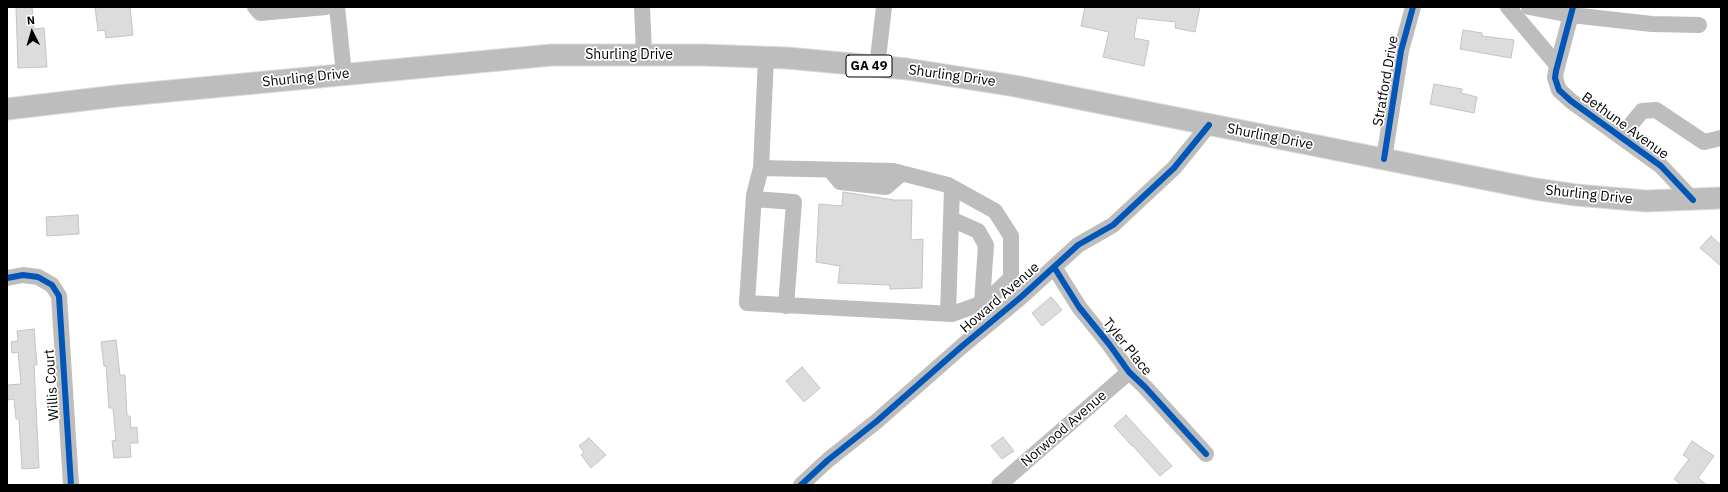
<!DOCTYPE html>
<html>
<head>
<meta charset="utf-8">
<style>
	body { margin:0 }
	#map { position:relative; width:1728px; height:492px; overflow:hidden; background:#fff; font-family:"IBM Plex Sans",sans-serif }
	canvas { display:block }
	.frame { position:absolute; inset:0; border:8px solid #000; pointer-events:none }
	.north { position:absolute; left:12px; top:12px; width:40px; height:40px; -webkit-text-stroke:3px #fff; paint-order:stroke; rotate:355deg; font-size:11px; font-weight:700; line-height:16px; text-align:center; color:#000 }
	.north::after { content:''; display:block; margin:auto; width:14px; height:18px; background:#000; clip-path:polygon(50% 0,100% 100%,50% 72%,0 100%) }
</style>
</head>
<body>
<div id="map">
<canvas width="1728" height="492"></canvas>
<div class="frame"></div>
<div class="north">N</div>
</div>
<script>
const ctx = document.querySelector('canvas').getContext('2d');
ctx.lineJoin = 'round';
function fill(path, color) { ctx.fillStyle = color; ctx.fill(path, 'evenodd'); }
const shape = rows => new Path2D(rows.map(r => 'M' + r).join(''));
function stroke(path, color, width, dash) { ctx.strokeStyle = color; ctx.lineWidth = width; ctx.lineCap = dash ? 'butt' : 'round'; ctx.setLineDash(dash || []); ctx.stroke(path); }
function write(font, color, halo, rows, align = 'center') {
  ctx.font = font + ' "IBM Plex Sans",sans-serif'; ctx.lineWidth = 3.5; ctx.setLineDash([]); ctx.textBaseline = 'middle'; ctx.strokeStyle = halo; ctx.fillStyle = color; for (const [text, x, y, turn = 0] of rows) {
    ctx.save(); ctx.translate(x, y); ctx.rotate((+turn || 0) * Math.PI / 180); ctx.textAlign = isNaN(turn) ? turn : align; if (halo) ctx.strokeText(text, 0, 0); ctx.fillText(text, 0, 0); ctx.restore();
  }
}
const building = shape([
	[16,7,32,7,34,29,44,28,47,67,18,68,16,7],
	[95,7,130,7,133,35,106,38,105,30,98,31,95,7],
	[1085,7,1200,7,1195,32,1175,28,1176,22,1137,18,1134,38,1149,41,1144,66,1103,57,1109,32,1081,26,1085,7],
	[1463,30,1482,33,1482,36,1514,40,1511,58,1460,49,1463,30],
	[1434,84,1462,89,1461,93,1477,97,1474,113,1430,104,1434,84],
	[843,192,894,200,912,200,911,240,923,239,922,288,890,289,890,285,838,283,840,266,816,262,819,204,842,206,843,192],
	[78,215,79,234,47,236,46,217,78,215],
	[1711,236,1721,245,1721,266,1700,248,1711,236],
	[1051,297,1062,310,1042,326,1032,313,1051,297],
	[34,329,37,365,34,365,39,468,22,469,19,419,16,419,14,399,8,400,7,385,21,384,18,352,12,353,11,342,18,341,17,331,34,329],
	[116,340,120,375,125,375,127,416,130,416,131,428,137,427,138,443,130,443,131,457,114,458,112,441,116,440,113,408,109,408,106,366,104,366,101,342,116,340],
	[802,367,820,388,804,402,786,381,802,367],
	[1126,415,1172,466,1160,476,1133,446,1132,446,1114,426,1126,415],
	[1003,437,1014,451,1002,459,991,446,1003,437],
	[589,438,606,455,591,468,581,455,584,452,579,446,589,438],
	[1692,441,1714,456,1698,478,1707,485,1682,485,1674,479,1689,459,1683,455,1692,441]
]);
fill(building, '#dcdcdc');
stroke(building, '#c4c4c4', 1);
const major = shape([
	[7,109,117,96,552,55,702,55,787,58,907,69,1015,86,1535,189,1576,195,1646,201,1721,198]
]);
stroke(major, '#dbdbdb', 23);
stroke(shape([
	[255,7,260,13,326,7],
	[337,7,344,74],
	[642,7,644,54],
	[1508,7,1557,65],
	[1529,7,1571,15,1652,24,1699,25],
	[1573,7,1556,71,1555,78,1559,90,1571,101,1661,166,1693,200],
	[877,67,884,7],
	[1621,137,1642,111,1656,110,1704,142,1721,138],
	[1384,159,1401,51,1413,7],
	[761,168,893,171,948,185,995,211,1011,236,1011,278,986,302,952,314,747,303,754,195,761,168,766,58],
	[830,170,840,182,886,187,901,174],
	[754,199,794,202,786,306],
	[951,219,978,231,986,245,982,303],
	[1054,267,1079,307,1109,344,1129,372,1145,387,1206,454],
	[7,278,23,275,38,277,52,285,59,296,71,485],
	[948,314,952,188],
	[801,485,828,460,877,421,961,347,1021,297,1078,245,1113,225,1174,168,1209,125],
	[999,485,1129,372]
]), '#bdbdbd', 16);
stroke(major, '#bdbdbd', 21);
stroke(shape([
	[1573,7,1556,71,1555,78,1559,90,1571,101,1661,166,1693,200],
	[1384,159,1401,51,1413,7],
	[1054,267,1079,307,1109,344,1129,372,1145,387,1206,454],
	[7,278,23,275,38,277,52,285,59,296,71,485],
	[801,485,828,460,877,421,961,347,1021,297,1078,245,1113,225,1174,168,1209,125]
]), '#0057b8', 6);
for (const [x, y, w] of [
	[869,66,46]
]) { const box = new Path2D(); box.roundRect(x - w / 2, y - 11, w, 22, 3); ctx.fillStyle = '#fff'; ctx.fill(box); stroke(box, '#000', 1); }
write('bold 13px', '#000', null, [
	["GA 49",869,66]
]);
write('14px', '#000', '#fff', [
	["Shurling Drive",629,55],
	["Shurling Drive",952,76,8],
	["Shurling Drive",306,78,-6],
	["Stratford Drive",1386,81,-80],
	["Bethune Avenue",1625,126,36],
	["Shurling Drive",1270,137,11],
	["Shurling Drive",1589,195,6],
	["Howard Avenue",1000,298,-41],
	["Tyler Place",1127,347,51],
	["Willis Court",52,385,-94],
	["Norwood Avenue",1064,429,-41]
]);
</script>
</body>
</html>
